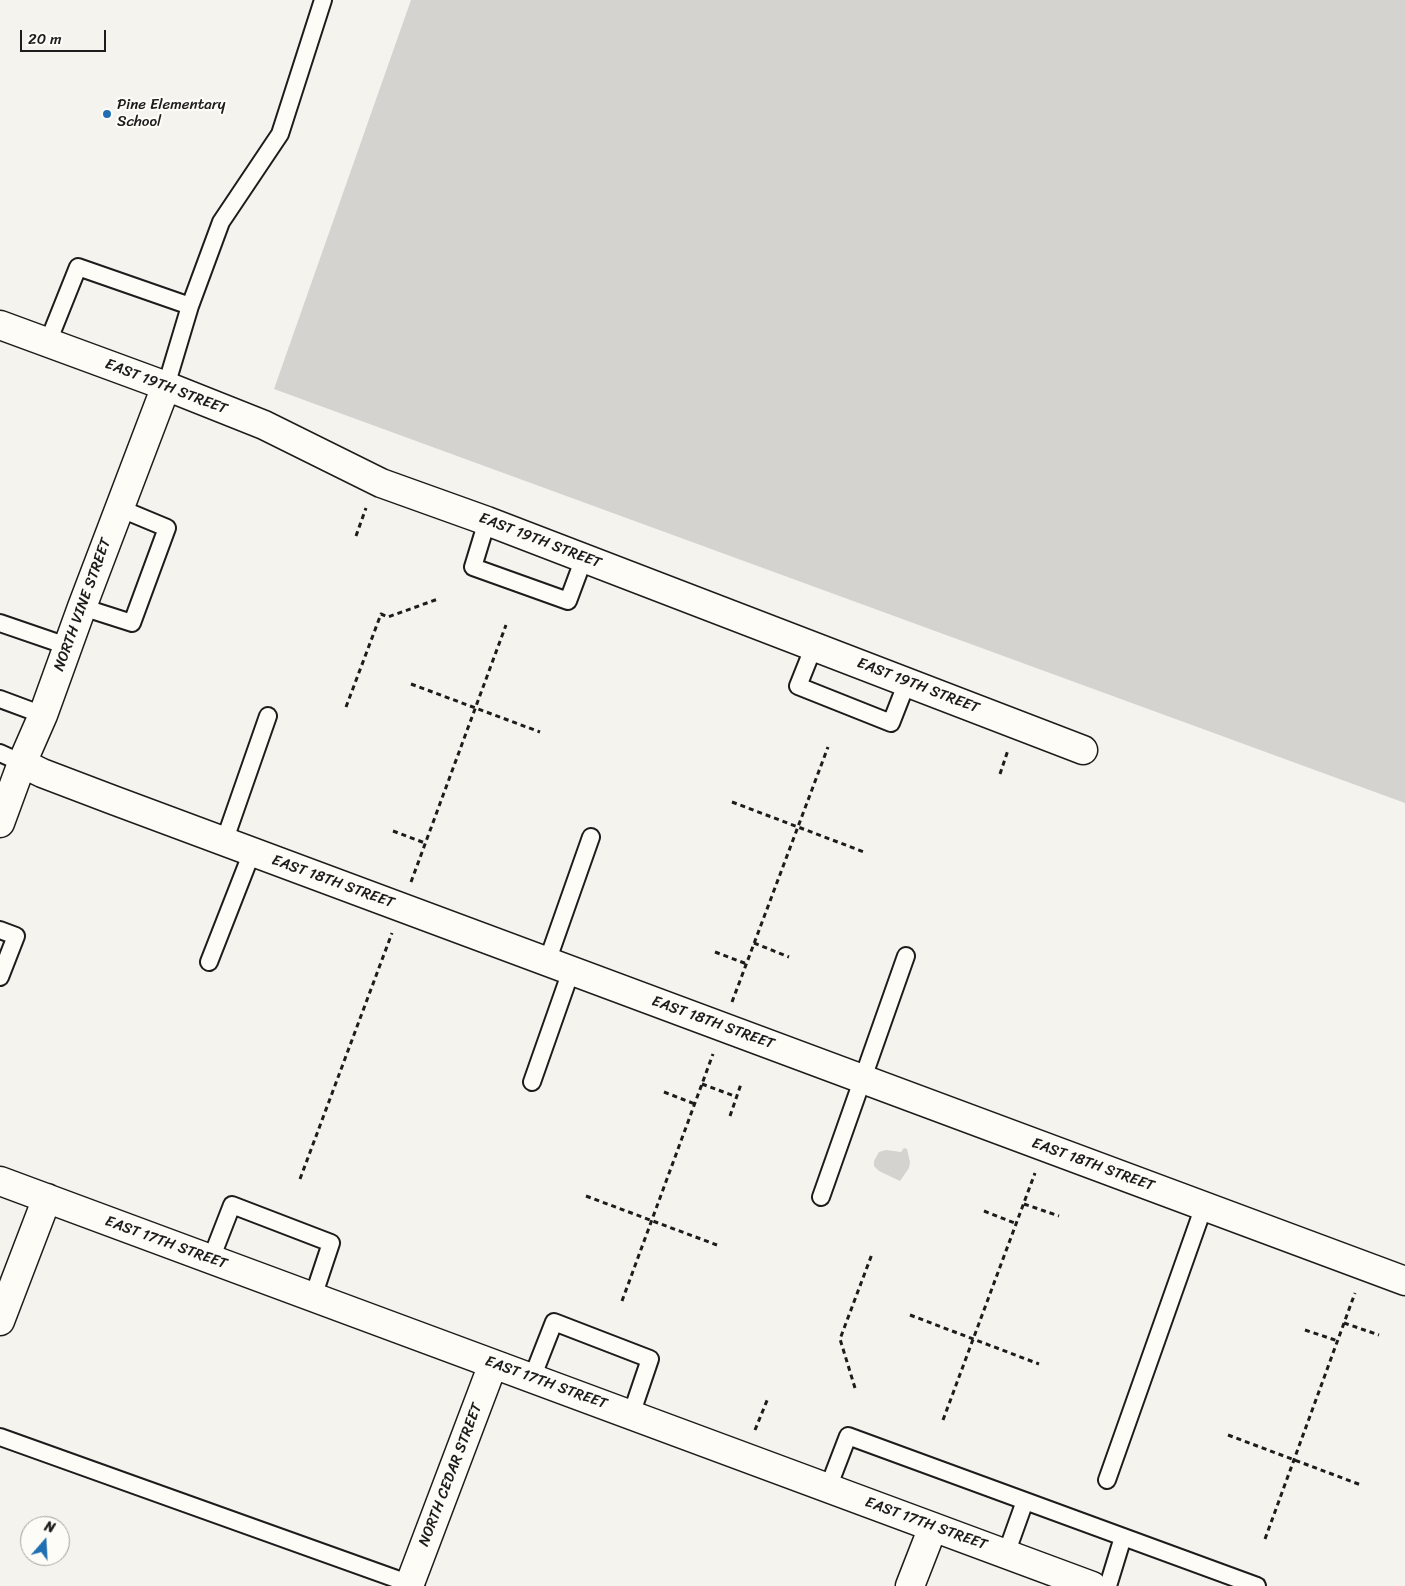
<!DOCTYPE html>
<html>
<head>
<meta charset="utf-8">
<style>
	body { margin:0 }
	#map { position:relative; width:1405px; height:1586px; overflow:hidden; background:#f4f3ee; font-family:Sriracha,sans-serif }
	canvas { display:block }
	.north { position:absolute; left:20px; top:1516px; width:50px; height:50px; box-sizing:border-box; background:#fdfcf7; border:1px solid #a3a29f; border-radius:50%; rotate:19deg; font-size:14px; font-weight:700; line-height:20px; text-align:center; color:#1c1c1c }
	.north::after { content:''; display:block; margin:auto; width:18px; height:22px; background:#1f6fb2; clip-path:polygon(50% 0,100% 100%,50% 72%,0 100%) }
	.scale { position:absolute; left:20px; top:30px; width:86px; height:22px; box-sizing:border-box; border:2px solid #1c1c1c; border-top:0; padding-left:6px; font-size:15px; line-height:18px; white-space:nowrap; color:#1c1c1c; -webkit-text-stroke:4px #fdfcf7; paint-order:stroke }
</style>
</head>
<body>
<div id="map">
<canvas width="1405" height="1586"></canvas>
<div class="north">N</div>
<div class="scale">20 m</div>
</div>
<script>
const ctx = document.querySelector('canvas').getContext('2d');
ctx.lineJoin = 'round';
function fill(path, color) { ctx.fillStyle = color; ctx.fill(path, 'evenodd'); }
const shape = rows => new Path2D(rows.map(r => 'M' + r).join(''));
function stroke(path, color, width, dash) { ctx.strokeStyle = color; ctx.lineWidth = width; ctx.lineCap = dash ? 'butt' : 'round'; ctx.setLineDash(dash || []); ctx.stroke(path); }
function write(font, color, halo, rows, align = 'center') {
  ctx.font = font + ' Sriracha,sans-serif'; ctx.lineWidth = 4.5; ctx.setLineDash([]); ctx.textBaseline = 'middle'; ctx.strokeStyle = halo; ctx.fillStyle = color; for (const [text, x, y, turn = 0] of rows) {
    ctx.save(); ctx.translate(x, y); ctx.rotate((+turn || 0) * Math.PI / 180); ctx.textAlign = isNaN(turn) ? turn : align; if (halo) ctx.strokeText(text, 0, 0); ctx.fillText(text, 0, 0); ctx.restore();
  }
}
fill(shape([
	[411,0,1405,0,1405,803,274,389],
	[904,1148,907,1149,910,1162,909,1168,900,1181,879,1171,874,1166,874,1161,879,1152,886,1150,901,1152]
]), '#d4d3cf');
const lane = shape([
	[190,306,221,222,280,134,323,0],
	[48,342,78,267,190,306,166,386],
	[487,521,473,567,568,601,584,558],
	[82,607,132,623,167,528,119,508],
	[0,623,67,646],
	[814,646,798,686,891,723,907,682],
	[0,699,43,715],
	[0,753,22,763],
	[224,842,268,716],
	[0,930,16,936,0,977],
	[209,962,252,852],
	[547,962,591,837],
	[532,1082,571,971],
	[821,1197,906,956],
	[211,1259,232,1205,331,1243,313,1297],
	[532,1378,554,1322,650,1359,631,1415],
	[0,1437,416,1586],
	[1107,1480,1204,1206],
	[828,1488,848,1436,1257,1586],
	[1006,1554,1025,1501],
	[1108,1586,1123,1537]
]);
const street = shape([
	[0,325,166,386,264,425,381,483,487,521,1083,750],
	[22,763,42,773,113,800,1405,1281],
	[0,823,22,763,43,715,82,607,166,386],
	[0,1181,1092,1586],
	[0,1321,47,1198],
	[409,1586,493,1364],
	[910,1586,933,1527]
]);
stroke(lane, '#1c1c1c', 20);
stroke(street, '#1c1c1c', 31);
stroke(shape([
	[356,536,366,508],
	[411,684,540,732],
	[346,707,381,614,388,617,438,599],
	[1000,774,1008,750],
	[732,802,864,852],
	[393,831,425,843],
	[411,882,506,625],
	[754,943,789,957],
	[715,952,747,964],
	[732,1002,828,747],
	[702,1084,737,1097],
	[664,1092,695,1104],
	[730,1116,741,1084],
	[300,1179,392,933],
	[586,1196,717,1245],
	[1024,1204,1059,1216],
	[984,1211,1017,1224],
	[622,1301,713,1054],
	[910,1315,1039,1364],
	[1344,1323,1379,1335],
	[1305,1330,1338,1341],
	[855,1388,840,1339,872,1254],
	[943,1420,1035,1173],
	[755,1430,768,1398],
	[1228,1435,1361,1485],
	[1265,1539,1355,1293]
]), '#1c1c1c', 3, [5, 4]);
stroke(lane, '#fdfcf7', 16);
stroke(street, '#fdfcf7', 28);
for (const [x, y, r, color] of [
	[107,114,5,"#1f6fb2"]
]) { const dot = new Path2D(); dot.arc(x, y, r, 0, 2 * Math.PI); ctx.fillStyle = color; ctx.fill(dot); stroke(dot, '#fdfcf7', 2); }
write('15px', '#1c1c1c', '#fdfcf7', [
	["Pine Elementary",117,105],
	["School",117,122]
], 'left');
write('15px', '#1c1c1c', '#fdfcf7', [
	["EAST 19TH STREET",166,387,21],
	["EAST 19TH STREET",540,541,21],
	["NORTH VINE STREET",83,605,-70],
	["EAST 19TH STREET",918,686,21],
	["EAST 18TH STREET",333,882,20],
	["EAST 18TH STREET",713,1023,20],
	["EAST 18TH STREET",1093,1165,20],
	["EAST 17TH STREET",166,1243,20],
	["EAST 17TH STREET",546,1383,20],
	["NORTH CEDAR STREET",451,1475,-69],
	["EAST 17TH STREET",926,1524,20]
]);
</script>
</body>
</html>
